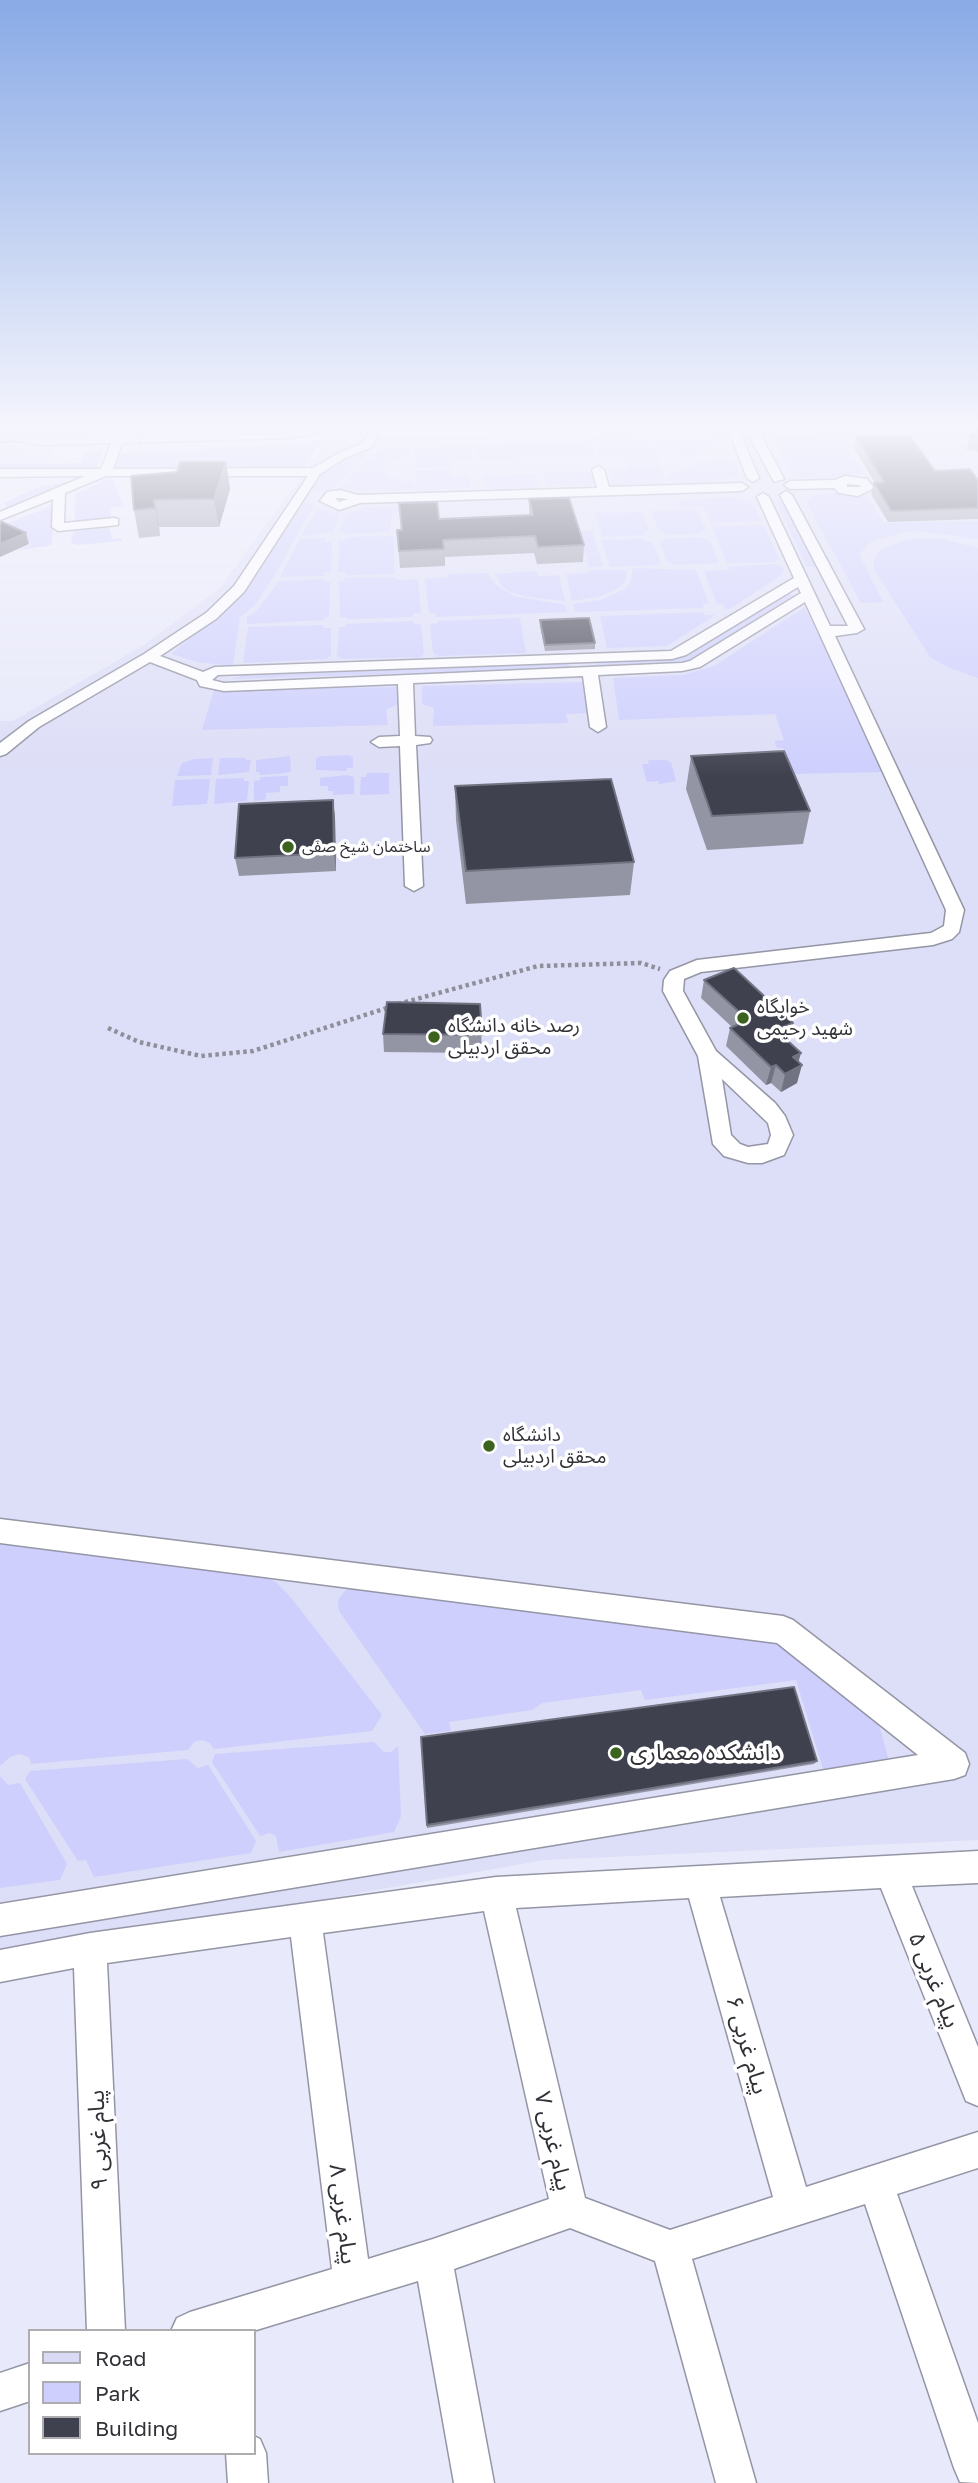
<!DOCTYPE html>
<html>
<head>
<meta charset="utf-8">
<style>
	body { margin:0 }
	#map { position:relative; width:978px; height:2483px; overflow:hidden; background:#e8e9fa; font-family:"Golos Text",sans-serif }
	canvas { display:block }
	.legend { position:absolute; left:28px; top:2329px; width:228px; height:126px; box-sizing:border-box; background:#fff; border:2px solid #adadaf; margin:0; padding:9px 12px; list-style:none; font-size:21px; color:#313138 }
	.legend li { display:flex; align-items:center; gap:14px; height:35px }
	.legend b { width:35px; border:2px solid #adadaf }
</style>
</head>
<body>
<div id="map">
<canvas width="978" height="2483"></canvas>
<ul class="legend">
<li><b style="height:9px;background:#dadaf4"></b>Road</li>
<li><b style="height:19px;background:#cecffd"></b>Park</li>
<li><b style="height:19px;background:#40414f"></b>Building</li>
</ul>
</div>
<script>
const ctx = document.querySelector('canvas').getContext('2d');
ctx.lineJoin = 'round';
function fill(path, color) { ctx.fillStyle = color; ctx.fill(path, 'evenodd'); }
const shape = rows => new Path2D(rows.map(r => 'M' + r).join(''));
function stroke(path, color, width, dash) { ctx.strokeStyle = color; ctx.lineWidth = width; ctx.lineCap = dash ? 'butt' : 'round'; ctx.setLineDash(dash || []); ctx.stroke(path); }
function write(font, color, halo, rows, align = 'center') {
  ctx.font = font + ' "Golos Text","Noto Sans Arabic",sans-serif'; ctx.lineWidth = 7; ctx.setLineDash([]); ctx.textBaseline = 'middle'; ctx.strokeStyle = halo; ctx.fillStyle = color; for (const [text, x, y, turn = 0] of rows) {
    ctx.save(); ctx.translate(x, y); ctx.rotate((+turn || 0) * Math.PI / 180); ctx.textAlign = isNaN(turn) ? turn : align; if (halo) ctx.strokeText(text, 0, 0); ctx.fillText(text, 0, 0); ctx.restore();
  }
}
fill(shape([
	[848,430,978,430,978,1840,544,1860,0,1957,0,721,13,721,145,644,219,589,329,438,572,433,633,435,640,439,705,438,714,435,771,432,780,435],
	[0,445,14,445,27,449,54,448,50,462,0,463]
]), '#dddef7');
fill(shape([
	[833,435,842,438,863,474,841,475,829,480,800,477,792,474,773,442,777,442,775,437],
	[323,439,303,470,113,469,121,453,299,443],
	[719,439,720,443,690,459,673,451,658,450,654,440],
	[650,440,659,461,624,462,621,456,599,456,594,441],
	[590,441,595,456,476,460,474,444],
	[470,445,472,460,449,461,449,467,416,468,414,447],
	[409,446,411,456,393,460,381,469,358,469,381,448],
	[371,449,333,488,317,493,313,492,312,489,325,471],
	[103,451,97,469,0,469,0,464,81,463,83,452],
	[729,461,735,463,739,472,737,476,722,481,675,483,669,481,666,475,690,468,694,463],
	[659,464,665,480,660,483,613,485,610,471,627,470,626,465],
	[450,469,451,475,469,475,470,488,418,490,416,470],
	[381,471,392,479,413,482,413,490,365,491,339,488,356,472],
	[595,472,597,482,591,485,552,486,547,484,544,473],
	[536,474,538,485,535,487,493,489,487,486,484,475],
	[112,477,123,506,111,508,111,519,75,522,75,494],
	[84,478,7,509,4,503,35,488],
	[839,492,866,496,885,523,978,521,978,539,919,531,903,532,871,542,859,554,883,602,861,603,806,502,815,495],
	[731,497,752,503,762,521,711,523,702,506,681,507,678,500],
	[779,501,785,503,816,567,807,567,776,502],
	[304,502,314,504,275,575,254,606,240,617,233,666,197,662,171,654,246,592],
	[54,505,52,543,48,546,18,550,32,544,0,529,0,526],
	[413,506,413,512,392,513,390,532,345,534,345,532,340,532,345,514,364,508],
	[317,509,340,514,333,532,301,536],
	[697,510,706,530,698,534,669,535,659,531,651,511],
	[642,512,649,530,642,535,602,537,595,513],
	[760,525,764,526,779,559,775,562,727,563,712,526],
	[109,527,112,539,121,538,121,541,78,545,71,543,74,529],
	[578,531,592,531,603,566,589,567],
	[394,536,394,574,346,575,346,572,338,572,339,540,345,540,346,537],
	[700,537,710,541,719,563,674,565,668,562,659,542,669,538],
	[325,538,325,542,332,541,331,572,324,572,324,576,280,577,300,539],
	[642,539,653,543,661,561,657,565,610,567,601,540],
	[908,539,943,539,978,548,978,678,947,667,930,657,874,569,874,558,880,550],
	[775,564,784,568,780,576,730,609,725,609,723,604,717,604,704,571,729,570,728,567],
	[633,568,696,570,709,604,702,604,704,608,575,612,573,604,601,600,623,590,630,583],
	[589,570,627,570,626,580,618,588,601,596,572,601,566,574,589,573],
	[536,571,538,576,559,575,565,601,528,597,510,592,501,585,495,574],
	[488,573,496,585,514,596,565,605,568,612,436,617,435,613,429,613,425,579,448,577,448,574],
	[395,577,396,580,418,579,421,613,413,613,413,617,347,619,346,617,340,617,339,581,344,581,345,578],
	[324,579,325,582,330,582,329,616,325,617,324,620,247,624,247,617,257,611,279,581],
	[786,593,794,596,695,659,671,666,593,666,599,663,660,661,686,657],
	[805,607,883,772,787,774,780,757,787,756,783,748,777,748,774,741,784,740,775,714,619,720,613,678,682,675,714,666],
	[703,612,705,615,715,615,667,646,607,648,600,616],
	[520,618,526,653,438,656,433,653,430,624,438,623,438,621],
	[413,621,414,624,421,624,424,653,421,657,342,659,337,656,339,627,346,627,346,624],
	[323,625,323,628,331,628,331,655,327,659,243,663,248,627],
	[566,664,572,666,571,668,231,679,241,676],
	[585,682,590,713,566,714,568,723,433,726,434,708,422,704,422,686],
	[398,687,398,704,386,710,388,725,202,730,214,690],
	[348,755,353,757,353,768,347,768,346,771,316,770,316,758,321,756],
	[290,756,291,771,286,773,260,775,259,772,256,772,256,760],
	[213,758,211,775,177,776,182,763,194,759],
	[220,758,246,758,246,760,251,760,249,772,218,775],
	[648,760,666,760,671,762,676,781,659,784,658,781,647,782,642,764,649,764],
	[367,773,389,773,389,794,360,795,361,777,366,777],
	[347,775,354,777,354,794,333,795,333,791,328,791,328,786,320,786,320,778],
	[288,776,288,786,280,786,280,792,266,793,265,800,254,801,254,781,260,780,261,777],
	[244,778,244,781,249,781,247,801,214,804,216,779],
	[210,779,207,804,172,806,175,780],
	[0,1540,259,1574,276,1582,292,1599,382,1715,372,1731,214,1749,210,1743,202,1740,194,1742,188,1750,31,1764,29,1757,19,1754,10,1757,0,1766],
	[349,1586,774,1638,875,1711,888,1757,882,1768,824,1772,796,1680,645,1700,641,1690,542,1703,532,1710,449,1722,451,1731,425,1734,339,1611,338,1600],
	[374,1742,384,1752,391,1752,398,1746,401,1816,394,1832,279,1852,276,1836,269,1833,260,1836,212,1762,215,1754],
	[187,1759,198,1768,208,1765,256,1841,251,1853,94,1877,86,1860,78,1861,25,1779,30,1771],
	[0,1776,8,1785,20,1783,67,1864,60,1880,0,1888]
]), '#cecffd');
const minor = shape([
	[322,430,321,432,290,438,122,443,113,469,313,468,337,454,363,443,370,430,381,430,372,447,345,458,320,474,244,592,216,619,160,656,203,672,215,667,671,651,794,578,757,497,763,493,769,497,830,626,848,626,780,495,786,491,792,495,864,629,857,633,835,636,964,910,959,932,952,939,933,945,701,972,684,979,683,991,716,1051,775,1103,785,1116,793,1135,784,1155,762,1163,748,1163,724,1156,713,1144,698,1056,663,991,664,980,670,971,697,960,931,933,944,926,946,910,805,602,700,667,682,671,598,675,606,727,598,732,590,727,583,676,413,683,415,736,430,737,432,740,430,743,416,745,423,886,414,891,405,886,400,746,379,747,371,742,379,737,400,736,398,684,224,691,200,686,197,680,150,662,39,727,6,754,0,756,0,743,29,721,144,654,206,613,234,586,308,476,106,476,65,493,64,523,114,518,118,519,118,525,58,531,52,527,53,499,0,520,0,512,85,476,0,477,0,469,101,469,111,443,41,445,10,439,10,435,41,439,322,430],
	[798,587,801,593,690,661,682,663,224,683,212,680,218,675,672,659,686,655,798,587],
	[722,1079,768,1123,771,1135,768,1144,748,1147,740,1144,731,1135,722,1079],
	[599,430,752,430,761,435,784,479,774,482,750,437,744,434,741,436,759,478,753,482,747,478,730,433,605,433,599,430],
	[598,466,604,470,609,487,742,483,748,487,742,491,360,503,339,510,320,501,327,492,340,490,358,495,597,488,592,470,598,466],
	[335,498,340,498,348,499,339,502,335,498],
	[845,476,867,479,874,488,858,496,839,493,834,488,790,489,784,485,790,481,835,480,845,476],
	[847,484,859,485,861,487,847,487,847,484],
	[0,1519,783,1616,793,1620,965,1753,969,1764,965,1775,954,1779,0,1936,0,1904,918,1755,777,1643,0,1543,0,1519],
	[978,1851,978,1883,912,1886,978,2047,978,2106,966,2101,881,1888,720,1897,806,2187,978,2132,978,2168,897,2194,978,2423,978,2483,960,2482,954,2468,865,2204,692,2259,756,2483,716,2483,655,2261,570,2228,454,2269,494,2483,454,2483,418,2281,253,2331,171,2331,177,2318,190,2312,332,2269,291,1937,107,1963,125,2331,87,2331,74,1968,0,1982,0,1950,90,1933,496,1877,978,1851],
	[689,1898,773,2197,670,2230,585,2198,516,1908,689,1898],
	[484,1911,549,2199,433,2239,368,2259,323,1933,484,1911],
	[30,2363,30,2401,0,2411,0,2373,30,2363],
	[254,2436,260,2439,266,2453,268,2483,228,2483,226,2453,254,2453,254,2436]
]);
const major = shape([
	[142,430,313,430,306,434,0,441,0,433,142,430]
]);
stroke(minor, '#9495a5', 3);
stroke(major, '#8f8fae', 4);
stroke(shape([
	[398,1004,538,966,641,963,660,969],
	[108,1028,139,1042,201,1056,253,1051,390,1007]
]), '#8f8f9b', 4.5, [3.5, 3.5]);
fill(minor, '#fff');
fill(major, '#dadaf4');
stroke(shape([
	[140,443,143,430]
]), '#8f8f9b', 2.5, [2, 2]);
fill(shape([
	[978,430,978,452,966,450,970,437],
	[856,437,935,471,978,480,978,519,888,522,871,494,874,483,875,483,854,448],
	[226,462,230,489,219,527,159,527,160,536,139,538,134,510,177,472],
	[529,499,584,545,583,562,537,564,534,553,445,557,445,566,400,568,397,530,401,530,399,503,439,519,529,516],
	[540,620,595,643,595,649,545,651,540,626],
	[691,756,810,811,803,844,707,850,686,789],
	[455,786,634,862,630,895,466,904,456,820],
	[333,800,335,818,336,871,239,876,235,858],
	[704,980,788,1041,799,1062,797,1083,781,1092,771,1083,766,1085,726,1046,730,1028,732,1027,701,998],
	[480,1004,482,1053,384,1052,383,1034],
	[421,1737,817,1761,814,1764,427,1828]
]), '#9495a4');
fill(shape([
	[226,462,230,489,219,527,214,499],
	[154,500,159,527,160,536,155,508],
	[26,533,29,544,0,557,0,544],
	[333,800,335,818,336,871,334,853],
	[793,1023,789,1041,776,1030],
	[801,1053,797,1067,802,1065,797,1083,781,1092,785,1074,793,1057],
	[776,1065,771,1083,766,1085,771,1067]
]), '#727382');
const building = shape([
	[973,430,978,430,978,438,970,437,973,430],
	[910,436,935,471,970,469,978,480,978,508,891,511,874,483,884,482,856,437,910,436],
	[180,462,226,462,214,499,154,500,155,508,134,510,131,476,177,472,180,462],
	[569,498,584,545,538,547,535,536,443,540,444,549,399,551,397,530,402,530,399,503,437,502,439,519,533,515,529,499,569,498],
	[2,522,26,533,0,544,0,523,2,522],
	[589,618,595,643,545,645,540,620,589,618],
	[784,751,810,811,712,816,691,756,784,751],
	[611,779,634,862,466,871,455,786,611,779],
	[333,800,334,853,235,858,239,804,333,800],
	[734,968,793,1023,776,1030,801,1053,793,1057,802,1065,785,1074,776,1065,771,1067,730,1028,748,1020,704,980,734,968],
	[387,1002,480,1004,482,1035,383,1034,387,1002],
	[794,1687,817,1761,427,1825,421,1737,794,1687]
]);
fill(building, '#40414f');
stroke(building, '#727382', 2);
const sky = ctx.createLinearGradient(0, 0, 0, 777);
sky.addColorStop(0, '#89aae6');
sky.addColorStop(0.55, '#f5f5fd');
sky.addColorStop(1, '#f5f5fd00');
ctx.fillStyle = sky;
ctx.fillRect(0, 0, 978, 777);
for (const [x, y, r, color] of [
	[288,847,7,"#3c631d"],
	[743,1018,7,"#3c631d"],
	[434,1037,7,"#3c631d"],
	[489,1446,7,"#3c631d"],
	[616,1753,7,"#3c631d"]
]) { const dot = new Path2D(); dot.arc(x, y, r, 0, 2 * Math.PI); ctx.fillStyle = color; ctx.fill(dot); stroke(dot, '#fff', 2.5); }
write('16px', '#313138', '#fff', [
	["ساختمان شیخ صفی",302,847]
], 'left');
write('19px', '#313138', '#fff', [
	["خوابگاه",757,1007],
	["شهید رحیمی",757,1029],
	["رصد خانه دانشگاه",448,1026],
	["محقق اردبیلی",448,1048],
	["دانشگاه",503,1435],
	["محقق اردبیلی",503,1457]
], 'left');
write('23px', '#313138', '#fff', [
	["دانشکده معماری",630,1753]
], 'left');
write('23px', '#313138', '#fff', [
	["پیام غربی ۵",934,1980,68],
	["پیام غربی ۶",747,2045,74],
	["پیام غربی ۹",98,2140,-92],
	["پیام غربی ۷",553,2141,77],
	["پیام غربی ۸",343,2214,83]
]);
</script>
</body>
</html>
